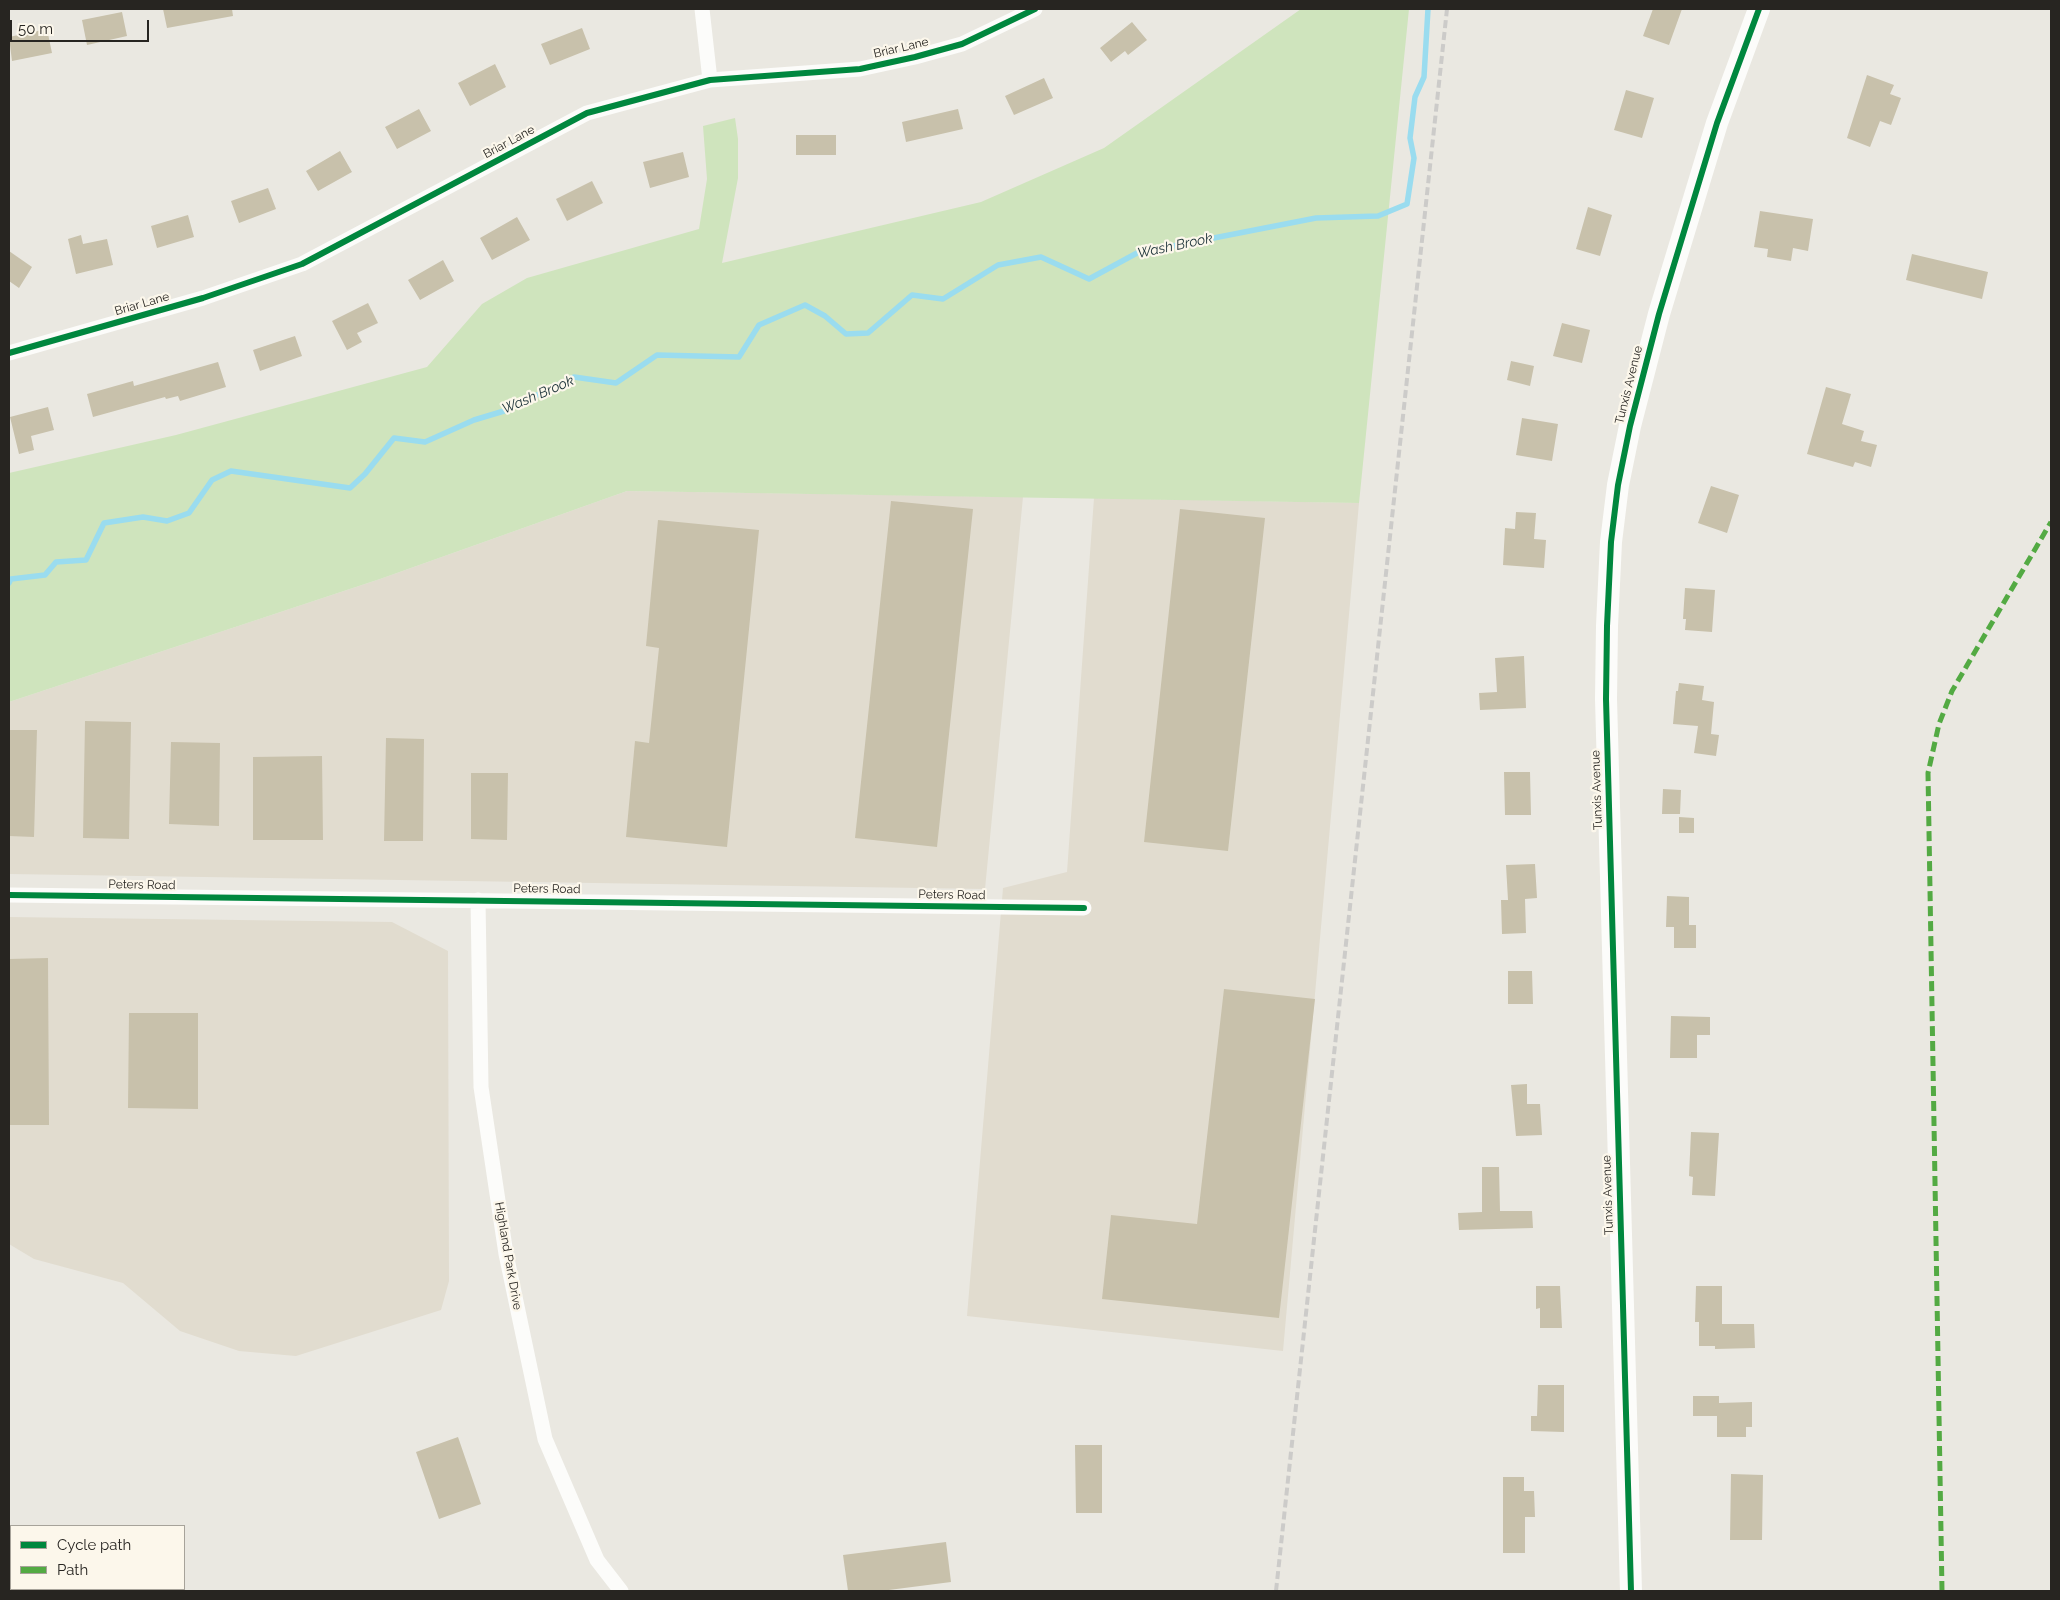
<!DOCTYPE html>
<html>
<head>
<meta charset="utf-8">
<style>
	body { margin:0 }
	#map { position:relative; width:2060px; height:1600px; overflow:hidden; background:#eae8e1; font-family:Raleway,sans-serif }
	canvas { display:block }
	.frame { position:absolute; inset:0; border:10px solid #272521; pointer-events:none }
	.legend { position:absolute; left:10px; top:1525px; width:175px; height:65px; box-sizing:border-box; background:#fcf7eb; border:1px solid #a7a39a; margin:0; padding:6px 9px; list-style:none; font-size:15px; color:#272521 }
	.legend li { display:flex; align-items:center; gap:10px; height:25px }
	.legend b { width:25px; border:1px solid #a7a39a }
	.scale { position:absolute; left:10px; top:20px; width:139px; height:22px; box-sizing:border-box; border:2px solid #272521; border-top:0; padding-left:6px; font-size:15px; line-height:18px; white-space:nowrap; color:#272521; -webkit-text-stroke:4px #fcf7eb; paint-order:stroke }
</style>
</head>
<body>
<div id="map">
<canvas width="2060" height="1600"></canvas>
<div class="frame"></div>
<ul class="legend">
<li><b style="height:6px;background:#00873e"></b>Cycle path</li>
<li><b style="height:6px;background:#53aa43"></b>Path</li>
</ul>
<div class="scale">50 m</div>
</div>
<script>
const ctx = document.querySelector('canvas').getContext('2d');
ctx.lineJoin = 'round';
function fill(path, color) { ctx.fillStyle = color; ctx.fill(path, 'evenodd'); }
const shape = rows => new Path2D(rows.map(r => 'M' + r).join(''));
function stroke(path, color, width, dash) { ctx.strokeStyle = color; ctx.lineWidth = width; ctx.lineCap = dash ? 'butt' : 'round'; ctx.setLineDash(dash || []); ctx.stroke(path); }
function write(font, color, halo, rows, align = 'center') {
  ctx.font = font + ' Raleway,sans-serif'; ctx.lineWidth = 4.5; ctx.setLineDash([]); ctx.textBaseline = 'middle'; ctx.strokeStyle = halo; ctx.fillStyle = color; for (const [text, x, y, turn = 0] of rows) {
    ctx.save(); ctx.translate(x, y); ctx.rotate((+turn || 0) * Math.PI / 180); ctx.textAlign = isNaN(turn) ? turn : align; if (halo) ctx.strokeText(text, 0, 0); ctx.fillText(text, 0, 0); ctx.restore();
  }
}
fill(shape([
	[627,491,1023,497,985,889,9,874,9,702,380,579],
	[1094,498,1359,503,1283,1351,967,1316,1003,888,1067,872],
	[9,917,392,922,448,951,449,1281,441,1310,296,1356,239,1351,180,1331,123,1283,34,1259,9,1244]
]), '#e1dccf');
fill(shape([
	[1301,9,1409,9,1359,503,627,491,380,579,9,702,9,473,176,435,427,367,482,304,527,278,699,229,707,179,703,126,735,118,738,139,738,178,722,263,981,202,1104,148]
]), '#cfe4bd');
stroke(shape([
	[9,583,11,579,45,575,56,562,86,560,104,523,143,517,167,521,189,513,212,480,231,471,350,488,365,474,394,438,425,442,474,420,504,411,574,377,616,383,657,355,739,357,759,325,805,305,825,316,846,334,868,333,912,295,943,299,998,265,1041,257,1089,279,1137,253,1316,218,1378,216,1407,204,1414,158,1410,138,1415,97,1424,77,1428,9]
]), '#9adcef', 5.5);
fill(shape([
	[163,9,232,9,233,16,167,28],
	[1653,9,1682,9,1669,45,1643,36],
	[122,12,127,36,87,45,82,20],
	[1132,22,1147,40,1128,55,1125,51,1111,62,1100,48],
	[582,28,590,49,550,65,541,44],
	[47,29,52,53,12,61,9,37],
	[495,64,506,87,470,106,458,83],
	[1867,75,1894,85,1890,94,1901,98,1891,125,1880,121,1870,147,1847,138],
	[1044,78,1053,98,1014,115,1005,96],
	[1626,90,1654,98,1642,138,1614,130],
	[419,109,431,131,397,149,385,127],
	[958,109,963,129,906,142,902,122],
	[796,135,836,135,836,155,796,155],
	[340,151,352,172,318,191,306,171],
	[683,152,689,177,650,188,643,162],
	[592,181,603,203,567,221,556,199],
	[268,188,276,209,239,223,231,201],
	[1588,207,1612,215,1600,256,1576,249],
	[1760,211,1813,219,1808,251,1793,248,1791,261,1767,257,1768,249,1754,247],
	[188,215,194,237,157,248,151,226],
	[517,217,530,240,492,260,480,238],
	[81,235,83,244,107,239,113,265,76,274,68,239],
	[9,251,32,267,19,288,9,281],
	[1912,254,1988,272,1982,299,1906,280],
	[443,260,454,281,420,300,408,280],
	[368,303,378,323,357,333,362,342,347,350,332,321],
	[1562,323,1590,330,1582,363,1553,356],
	[295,336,302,356,260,371,253,350],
	[1511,361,1534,366,1530,386,1507,380],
	[218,362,226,387,180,401,178,396,166,399,165,397,93,417,87,394,133,381,134,386],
	[1826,387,1851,394,1842,424,1864,431,1861,441,1877,445,1871,467,1855,462,1853,467,1807,454],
	[48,407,54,430,31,436,34,450,19,454,10,417],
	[1522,418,1558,424,1552,461,1516,455],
	[1711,486,1739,495,1727,533,1698,523],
	[891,501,973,509,937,847,855,838],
	[1180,509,1265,518,1228,851,1144,842],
	[1516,512,1536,513,1534,539,1546,540,1544,568,1503,565,1505,528,1515,529],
	[658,520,759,530,727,847,626,837,635,741,649,743,659,648,646,646],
	[1685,588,1715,590,1712,632,1685,630,1686,619,1683,619],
	[1524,656,1526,708,1480,710,1479,693,1497,692,1495,658],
	[1679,683,1704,686,1702,700,1714,702,1711,734,1719,735,1716,756,1694,753,1698,726,1673,724,1676,691,1678,691],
	[85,721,131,722,129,839,83,838],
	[9,730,37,730,34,837,9,836],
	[386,738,424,739,423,841,384,841],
	[171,742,220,743,219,826,169,824],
	[322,756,323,840,253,840,253,757],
	[1504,772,1530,772,1531,815,1505,815],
	[471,773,508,773,507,840,471,839],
	[1663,789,1681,790,1680,814,1662,814],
	[1679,817,1694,818,1694,833,1679,833],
	[1535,864,1537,898,1525,899,1526,933,1502,934,1501,900,1508,900,1506,865],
	[1667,896,1689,897,1689,925,1696,925,1696,948,1674,948,1674,927,1666,927],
	[48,958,49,1125,9,1125,9,959],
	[1508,971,1532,971,1533,1004,1508,1004],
	[1224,989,1315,999,1279,1318,1102,1299,1111,1215,1197,1224],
	[129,1013,198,1013,198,1109,128,1108],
	[1671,1016,1710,1017,1710,1035,1697,1035,1697,1058,1670,1058],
	[1527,1084,1527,1104,1540,1104,1542,1135,1516,1136,1511,1085],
	[1691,1132,1719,1133,1715,1196,1692,1195,1693,1177,1689,1176],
	[1482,1167,1499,1167,1500,1211,1532,1211,1533,1228,1459,1230,1458,1213,1482,1212],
	[1536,1286,1560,1286,1562,1328,1540,1328,1540,1308,1536,1309],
	[1696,1286,1722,1286,1722,1324,1754,1324,1755,1348,1715,1349,1715,1346,1699,1346,1699,1322,1695,1322],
	[1538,1385,1564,1385,1564,1432,1531,1431,1531,1416,1537,1416],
	[1693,1396,1719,1396,1719,1403,1752,1402,1752,1427,1746,1427,1746,1437,1717,1437,1717,1416,1693,1416],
	[458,1437,481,1504,439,1519,416,1452],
	[1075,1445,1102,1445,1102,1513,1076,1513],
	[1731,1474,1763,1475,1762,1540,1730,1540],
	[1503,1477,1524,1477,1524,1491,1534,1491,1535,1517,1525,1517,1525,1553,1503,1553],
	[946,1542,951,1582,881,1591,848,1591,843,1555]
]), '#c8c1ab');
stroke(shape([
	[702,9,710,80],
	[9,353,203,298,302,264,587,113,710,80,860,69,915,57,962,44,1035,9],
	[9,895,1084,908],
	[478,900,481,1087,506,1254,545,1439,597,1560,621,1591]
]), '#fcfcfa', 15);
stroke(shape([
	[1631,1591,1606,699,1607,626,1611,542,1618,485,1630,426,1659,314,1717,123,1759,9]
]), '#fcfcfa', 22);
stroke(shape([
	[1276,1591,1447,9]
]), '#cccbc9', 4, [8, 4]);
stroke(shape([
	[1942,1591,1928,773,1939,724,1952,691,2051,522]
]), '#53aa43', 5, [10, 5]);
stroke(shape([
	[9,353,203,298,302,264,587,113,710,80,860,69,915,57,962,44,1035,9],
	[9,895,1084,908],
	[1631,1591,1606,699,1607,626,1611,542,1618,485,1630,426,1659,314,1717,123,1759,9]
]), '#00873e', 6);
write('12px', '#272521', '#fcf7eb', [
	["Briar Lane",901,48,-13],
	["Briar Lane",509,142,-28],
	["Briar Lane",142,304,-16],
	["Tunxis Avenue",1629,385,-76],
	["Tunxis Avenue",1597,790,-92],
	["Peters Road",142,885,1],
	["Peters Road",547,889,1],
	["Peters Road",952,895,1],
	["Tunxis Avenue",1608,1195,-92],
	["Highland Park Drive",508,1256,80]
]);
write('italic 14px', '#1a3037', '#fcf7eb', [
	["Wash Brook",1175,246,-12],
	["Wash Brook",538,395,-23]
]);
</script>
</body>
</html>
